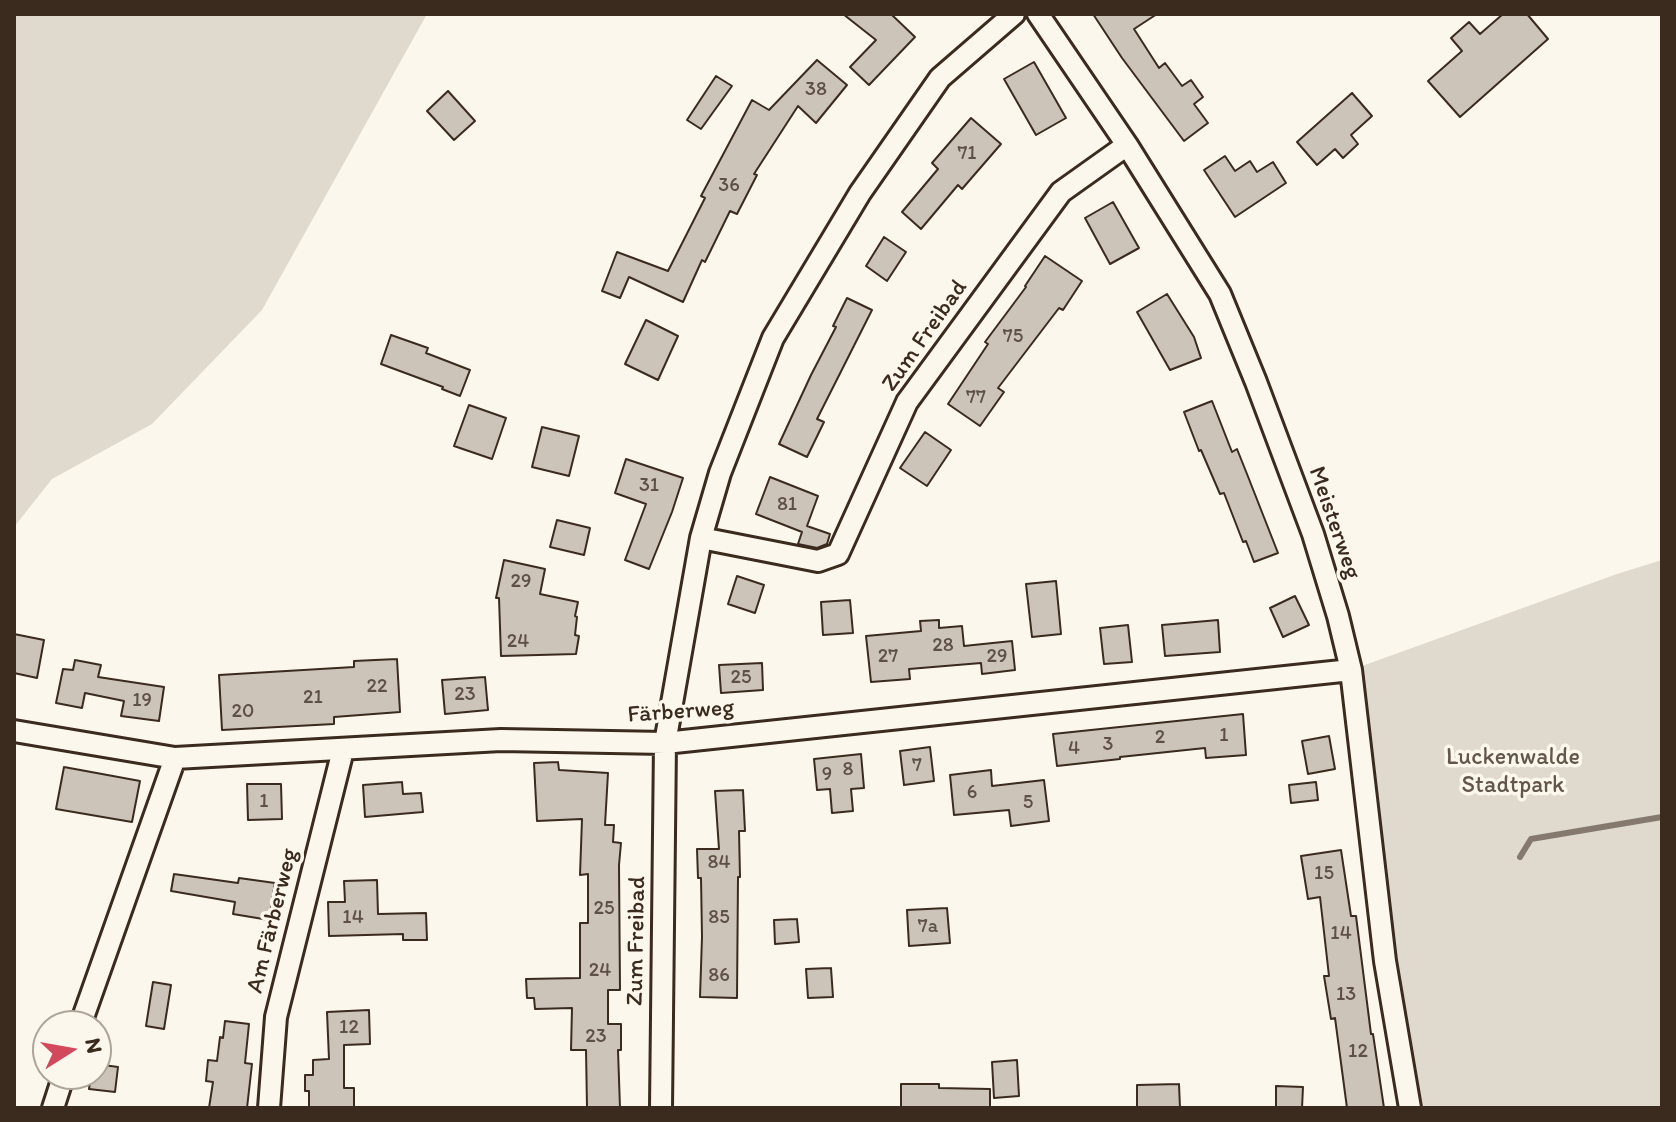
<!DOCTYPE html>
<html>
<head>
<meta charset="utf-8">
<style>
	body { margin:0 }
	#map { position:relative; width:1676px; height:1122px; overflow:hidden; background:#fbf7ec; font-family:Itim,sans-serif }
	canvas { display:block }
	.frame { position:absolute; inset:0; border:16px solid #3b2a1e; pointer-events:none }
	.north { position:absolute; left:32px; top:1010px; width:80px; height:80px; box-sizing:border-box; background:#fbf7ec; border:2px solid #aea59a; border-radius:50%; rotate:79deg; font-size:22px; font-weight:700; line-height:32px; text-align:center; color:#3b2a1e }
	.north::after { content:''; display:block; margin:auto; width:28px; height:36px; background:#d1495b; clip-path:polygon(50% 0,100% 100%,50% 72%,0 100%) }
</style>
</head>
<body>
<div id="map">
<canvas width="1676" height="1122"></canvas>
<div class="frame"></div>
<div class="north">N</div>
</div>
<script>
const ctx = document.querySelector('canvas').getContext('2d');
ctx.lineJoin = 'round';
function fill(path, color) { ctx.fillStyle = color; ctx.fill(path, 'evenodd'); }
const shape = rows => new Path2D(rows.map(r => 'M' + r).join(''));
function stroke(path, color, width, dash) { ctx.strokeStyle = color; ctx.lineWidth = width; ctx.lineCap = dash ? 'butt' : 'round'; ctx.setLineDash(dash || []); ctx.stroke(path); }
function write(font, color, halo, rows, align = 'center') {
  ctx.font = font + ' Itim,sans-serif'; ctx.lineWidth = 7; ctx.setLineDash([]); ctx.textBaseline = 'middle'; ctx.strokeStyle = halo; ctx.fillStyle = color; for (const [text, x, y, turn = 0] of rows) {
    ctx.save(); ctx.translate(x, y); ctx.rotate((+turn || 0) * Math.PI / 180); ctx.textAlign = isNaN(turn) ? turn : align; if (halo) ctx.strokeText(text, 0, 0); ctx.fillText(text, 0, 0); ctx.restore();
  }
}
fill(shape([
	[14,14,427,14,262,310,152,424,52,479,14,527],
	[1662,560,1662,1108,1408,1108,1351,670,1617,574]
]), '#dfd9ce');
stroke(shape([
	[1520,857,1531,839,1662,817]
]), '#85796d', 6);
const building = shape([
	[843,14,891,14,915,37,869,85,850,67,876,40,843,14],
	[1093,14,1157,14,1134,29,1159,68,1165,63,1182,86,1191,80,1203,97,1194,104,1208,123,1184,141,1122,58,1093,14],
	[1503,14,1527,14,1548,39,1460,117,1428,81,1462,51,1451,38,1469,22,1480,34,1503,14],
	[817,60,847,85,816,123,798,106,754,174,757,175,737,214,730,211,705,262,702,260,683,302,629,277,620,298,602,291,617,252,668,271,705,198,701,196,752,100,769,110,817,60],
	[1034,62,1066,118,1036,135,1004,79,1034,62],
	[716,76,732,86,701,129,687,120,716,76],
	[448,91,475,121,454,140,427,111,448,91],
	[1352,93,1372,116,1351,135,1358,144,1343,158,1335,149,1317,165,1297,142,1352,93],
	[971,118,1001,144,962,189,958,185,921,229,902,212,938,169,932,163,971,118],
	[1225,156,1235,171,1250,161,1257,172,1273,162,1286,183,1235,217,1204,170,1225,156],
	[1113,202,1139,248,1110,264,1085,218,1113,202],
	[884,237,906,252,887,281,866,266,884,237],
	[1045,256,1082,281,1063,310,1059,308,998,388,1004,392,980,426,948,404,988,344,985,342,1026,287,1025,286,1045,256],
	[1167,294,1194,337,1201,358,1170,370,1137,312,1167,294],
	[847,298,872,310,817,419,824,422,807,457,779,444,811,375,836,327,833,326,847,298],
	[646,320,678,336,658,380,625,364,646,320],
	[391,335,428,348,426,353,470,370,460,396,442,389,443,387,381,364,391,335],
	[1212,401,1232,452,1237,449,1247,474,1278,553,1254,562,1246,541,1243,542,1224,493,1220,494,1201,450,1199,451,1184,412,1212,401],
	[469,405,506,418,492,459,454,446,469,405],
	[542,427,579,436,569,476,532,467,542,427],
	[925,432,951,450,927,486,900,468,925,432],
	[626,459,683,478,672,512,649,569,625,560,646,504,615,493,626,459],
	[770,477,818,496,807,526,830,534,827,544,817,548,798,544,802,532,756,514,770,477],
	[557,520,590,528,584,555,550,547,557,520],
	[504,560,545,569,540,594,578,602,575,616,577,617,575,635,579,636,576,654,501,656,499,598,496,598,504,560],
	[737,576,764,585,755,613,728,604,737,576],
	[1056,581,1061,634,1032,637,1026,584,1056,581],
	[1295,596,1309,625,1283,637,1270,608,1295,596],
	[850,600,853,633,823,635,821,602,850,600],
	[939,620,939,628,962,626,964,646,1012,641,1015,670,982,674,981,663,909,669,910,679,871,682,866,636,921,631,920,621,939,620],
	[1218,620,1220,652,1165,656,1162,625,1218,620],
	[1128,625,1132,662,1104,664,1100,628,1128,625],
	[14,634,44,640,37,678,14,673,14,634],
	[397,659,400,712,334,717,334,724,222,730,219,675,354,667,354,661,397,659],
	[75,660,101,665,98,677,164,687,159,721,121,716,124,701,85,693,82,708,56,703,63,669,73,670,75,660],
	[762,663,763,690,721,693,719,665,762,663],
	[485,677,488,710,445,714,442,680,485,677],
	[1243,714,1246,755,1206,758,1205,748,1120,757,1120,759,1057,766,1053,734,1243,714],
	[1329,736,1335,769,1308,774,1302,741,1329,736],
	[930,747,934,781,904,785,900,751,930,747],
	[861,754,864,788,851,789,853,811,832,813,830,789,817,790,814,759,861,754],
	[558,762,559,770,608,773,605,825,614,825,613,842,621,843,619,865,620,990,608,990,608,1024,621,1024,621,1050,618,1050,620,1108,587,1108,586,1050,571,1050,572,1008,535,1009,534,998,527,998,526,979,580,978,580,923,588,923,588,874,580,875,582,819,537,821,534,763,558,762],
	[64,767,140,781,132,822,56,809,64,767],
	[991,770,992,786,1044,780,1049,821,1011,826,1009,810,954,815,950,775,991,770],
	[402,782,403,794,421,793,423,812,365,817,363,785,402,782],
	[1316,782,1318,800,1291,803,1289,785,1316,782],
	[247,784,281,784,282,819,248,820,247,784],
	[743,790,745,831,739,831,740,877,738,877,737,998,700,997,702,937,701,878,698,878,697,849,719,849,715,791,743,790],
	[1341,850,1351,916,1356,916,1371,1034,1373,1034,1384,1108,1347,1108,1335,1018,1331,1019,1324,976,1329,976,1320,897,1308,899,1301,856,1341,850],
	[174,874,238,883,239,878,275,883,269,920,233,914,235,902,171,891,174,874],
	[377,880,378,914,426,913,427,940,403,940,403,934,329,936,328,902,345,902,344,881,377,880],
	[947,908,950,943,909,946,907,910,947,908],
	[797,919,799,942,775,944,774,920,797,919],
	[831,968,833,997,808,998,806,969,831,968],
	[153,982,171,985,164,1029,146,1026,153,982],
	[369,1010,370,1044,344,1045,344,1088,354,1088,354,1108,309,1108,309,1091,305,1091,305,1075,313,1075,313,1060,329,1059,327,1012,369,1010],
	[225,1021,249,1024,245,1063,252,1064,247,1108,209,1108,213,1082,206,1081,208,1060,217,1061,220,1037,223,1038,225,1021],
	[1017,1060,1019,1096,994,1098,992,1062,1017,1060],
	[96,1064,118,1067,115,1092,89,1089,91,1074,96,1074,96,1064],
	[901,1084,939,1084,939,1088,990,1089,990,1108,901,1108,901,1084],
	[1179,1084,1180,1108,1137,1108,1137,1085,1179,1084],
	[1276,1086,1303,1087,1302,1108,1276,1108,1276,1086]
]);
fill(building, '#ccc4b9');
stroke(building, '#3b2a1e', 2);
const minor = shape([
	[1038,14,1127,145,1220,294,1256,382,1313,534,1338,616,1351,670,1385,961,1410,1108],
	[701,538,818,561,838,554,907,402,1061,192,1127,145],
	[14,731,175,758,501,740,665,743,1351,670],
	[80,1026,175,758],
	[53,1108,64,1074],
	[269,1108,276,1017,343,750],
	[661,1108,665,743,701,538,720,473,773,338,860,193,940,78,1014,14]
]);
stroke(minor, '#3b2a1e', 26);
stroke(minor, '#fbf7ec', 20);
write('20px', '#5f5045', null, [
	["38",816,90],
	["71",967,154],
	["36",729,186],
	["75",1013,337],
	["77",976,398],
	["31",649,486],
	["81",787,505],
	["29",521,582],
	["24",518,642],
	["28",943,646],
	["27",888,657],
	["29",997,657],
	["25",741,678],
	["22",377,687],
	["23",465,695],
	["21",313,698],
	["19",142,701],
	["20",243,712],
	["1",1224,736],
	["2",1160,738],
	["3",1108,745],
	["4",1074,749],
	["7",917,766],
	["8",848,770],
	["9",827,775],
	["6",972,793],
	["1",264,802],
	["5",1028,803],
	["84",719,863],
	["15",1324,874],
	["25",604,909],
	["14",353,918],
	["85",719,918],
	["7a",928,927],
	["14",1341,934],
	["24",600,971],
	["86",719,976],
	["13",1346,995],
	["12",349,1028],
	["23",596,1037],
	["12",1358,1052]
]);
write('24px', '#3b2a1e', '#fbf7ec', [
	["Zum Freibad",925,336,-55],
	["Meisterweg",1334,523,71],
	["Färberweg",681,712,-4],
	["Am Färberweg",273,921,-76],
	["Zum Freibad",637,941,-89]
]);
write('24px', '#64564a', '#fbf7ec', [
	["Luckenwalde",1513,758],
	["Stadtpark",1513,786]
]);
</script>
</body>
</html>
